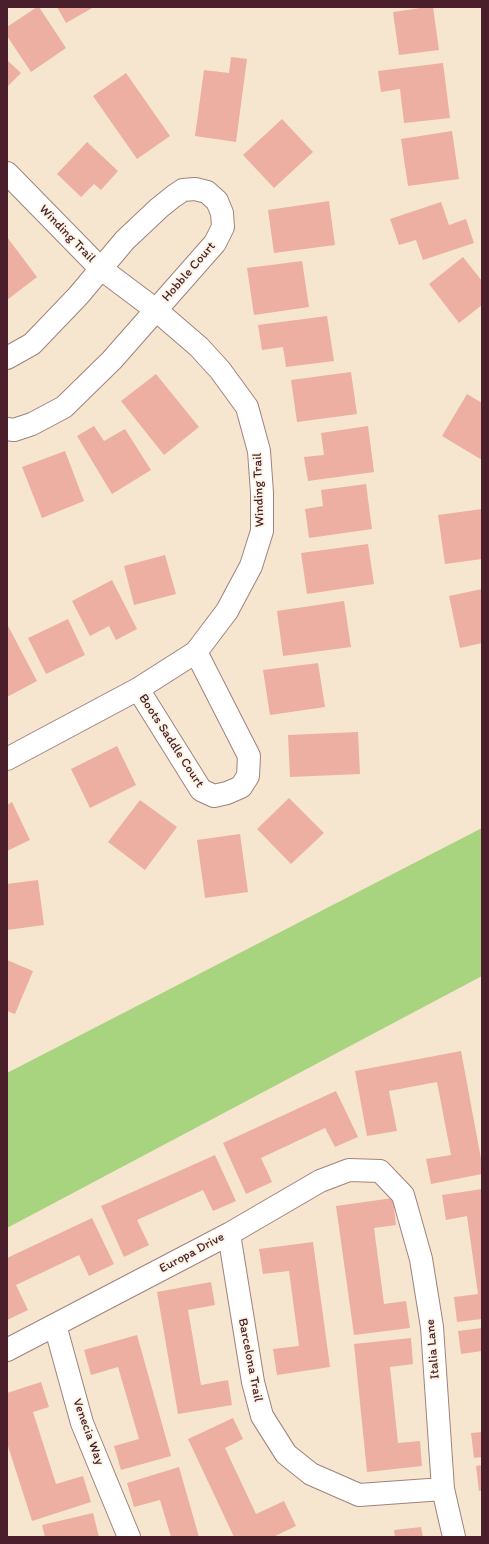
<!DOCTYPE html>
<html>
<head>
<meta charset="utf-8">
<style>
	body { margin:0 }
	#map { position:relative; width:489px; height:1544px; overflow:hidden; background:#f7e6cf; font-family:Itim,sans-serif }
	canvas { display:block }
	.frame { position:absolute; inset:0; border:8px solid #4a1f2b; pointer-events:none }
</style>
</head>
<body>
<div id="map">
<canvas width="489" height="1544"></canvas>
<div class="frame"></div>
</div>
<script>
const ctx = document.querySelector('canvas').getContext('2d');
ctx.lineJoin = 'round';
function fill(path, color) { ctx.fillStyle = color; ctx.fill(path, 'evenodd'); }
const shape = rows => new Path2D(rows.map(r => 'M' + r).join(''));
function stroke(path, color, width, dash) { ctx.strokeStyle = color; ctx.lineWidth = width; ctx.lineCap = dash ? 'butt' : 'round'; ctx.setLineDash(dash || []); ctx.stroke(path); }
function write(font, color, halo, rows, align = 'center') {
  ctx.font = font + ' Itim,sans-serif'; ctx.lineWidth = 4; ctx.setLineDash([]); ctx.textBaseline = 'middle'; ctx.strokeStyle = halo; ctx.fillStyle = color; for (const [text, x, y, turn = 0] of rows) {
    ctx.save(); ctx.translate(x, y); ctx.rotate((+turn || 0) * Math.PI / 180); ctx.textAlign = isNaN(turn) ? turn : align; if (halo) ctx.strokeText(text, 0, 0); ctx.fillText(text, 0, 0); ctx.restore();
  }
}
fill(shape([
	[482,828,482,976,7,1228,7,1073]
]), '#a8d37f');
fill(shape([
	[37,7,39,7,66,48,31,72,7,36,7,27],
	[57,7,94,7,66,23],
	[427,7,433,7,439,50,399,55,393,12],
	[231,57,247,59,236,142,195,136,204,70,229,73],
	[7,60,21,73,7,87],
	[443,63,450,118,404,123,400,89,381,92,378,71],
	[126,73,170,136,137,159,93,96],
	[282,119,313,152,274,188,243,155],
	[452,131,459,179,408,186,401,139],
	[87,142,118,171,101,190,94,184,81,197,57,174],
	[329,201,335,245,274,253,268,210],
	[441,202,449,225,466,219,474,243,423,260,416,240,399,245,390,219],
	[7,237,37,277,7,300],
	[463,257,482,281,482,305,459,323,429,284],
	[302,261,309,307,254,315,247,268],
	[327,316,334,361,286,367,283,347,262,350,258,325],
	[351,372,357,414,297,422,291,380],
	[156,374,199,427,164,455,121,401],
	[467,394,482,403,482,460,442,436],
	[94,426,104,441,125,429,151,470,112,494,77,436],
	[368,426,374,472,308,481,304,457,324,455,321,433],
	[65,451,84,501,42,518,22,467],
	[366,484,372,529,309,538,305,509,323,506,321,490],
	[482,509,482,559,445,564,438,515],
	[368,544,374,584,307,594,301,553],
	[165,555,176,594,134,605,124,566],
	[112,580,137,629,116,640,109,626,90,636,72,601],
	[482,589,482,643,460,648,449,596],
	[344,601,351,647,283,656,277,611],
	[68,619,85,655,46,674,28,638],
	[7,624,37,681,7,697],
	[318,663,325,707,270,715,263,670],
	[358,732,360,774,290,777,288,735],
	[117,746,136,785,90,808,71,769],
	[289,798,324,833,291,864,257,829],
	[140,800,177,827,145,870,108,842],
	[12,802,30,840,7,851,7,805],
	[240,834,248,892,205,898,197,840],
	[38,880,44,925,7,930,7,884],
	[7,960,33,971,15,1014,7,1011],
	[461,1051,482,1164,482,1174,431,1184,426,1159,451,1155,437,1082,389,1091,397,1131,367,1136,355,1071],
	[336,1091,358,1137,335,1147,325,1128,261,1158,272,1182,246,1194,223,1143],
	[215,1155,236,1201,213,1211,203,1190,137,1220,149,1245,124,1257,101,1206],
	[482,1189,482,1319,457,1322,454,1297,478,1294,467,1216,446,1220,442,1195],
	[393,1198,396,1225,374,1228,384,1304,406,1301,410,1328,354,1335,336,1206],
	[92,1218,114,1264,89,1276,79,1255,16,1285,28,1310,7,1320,7,1258],
	[313,1242,330,1367,277,1375,273,1349,299,1346,289,1271,263,1274,259,1249],
	[211,1282,215,1305,188,1310,201,1385,228,1380,232,1405,178,1414,157,1292],
	[482,1328,482,1351,461,1354,458,1331],
	[137,1335,171,1456,121,1470,114,1446,139,1439,118,1367,91,1375,84,1350],
	[411,1338,413,1364,390,1367,398,1443,420,1441,422,1466,367,1472,354,1344],
	[41,1382,49,1407,33,1412,56,1484,83,1476,91,1502,32,1521,7,1443,7,1393],
	[233,1418,243,1439,225,1448,256,1514,284,1501,296,1526,273,1537,234,1537,188,1439],
	[482,1432,482,1457,474,1458,471,1433],
	[482,1465,482,1491,479,1491,476,1466],
	[179,1467,199,1537,171,1537,160,1500,134,1507,127,1483],
	[93,1513,99,1537,45,1537,42,1525],
	[421,1527,423,1537,395,1537,394,1530]
]), '#ecafa1');
const street = shape([
	[7,173,100,268,156,310,199,347,220,370,247,407,259,451,262,493,262,531,251,566,227,611,196,652,138,689,7,759],
	[7,358,32,344,78,296,125,240,159,208,174,196,183,190,195,189,207,192,217,201,222,213,223,227,215,243,112,360,64,407,32,424,14,430,7,429],
	[138,689,201,790,214,796,227,793,241,787,248,776,249,756,196,652],
	[229,1234,253,1382,262,1416,286,1454,311,1474,359,1495,443,1489],
	[55,1325,82,1423,129,1537],
	[7,1350,229,1234,320,1181,349,1170,380,1171,403,1195,421,1259,432,1327,443,1489,454,1537]
]);
stroke(street, '#a0827d', 24);
stroke(street, '#fff', 22);
write('13px', '#4a1f2b', '#fcf5e5', [
	["Winding Trail",67,234,46],
	["Hobble Court",189,272,-49],
	["Winding Trail",259,490,-92],
	["Boots Saddle Court",171,741,57],
	["Europa Drive",192,1253,-28],
	["Italia Lane",433,1349,-95],
	["Barcelona Trail",250,1360,79],
	["Venecia Way",88,1432,70]
]);
</script>
</body>
</html>
